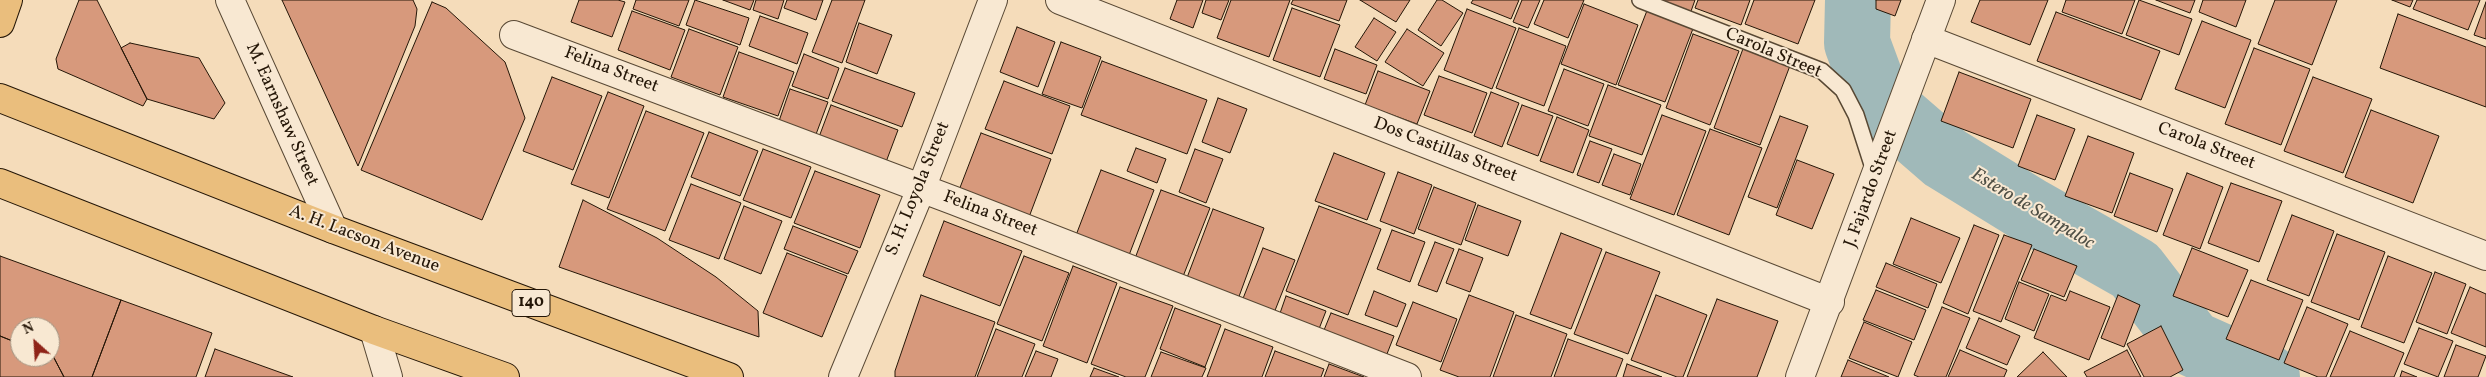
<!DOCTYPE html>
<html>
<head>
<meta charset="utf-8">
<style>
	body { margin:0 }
	#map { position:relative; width:2486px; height:377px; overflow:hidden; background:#f5dcba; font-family:Vollkorn,serif }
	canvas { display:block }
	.north { position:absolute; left:10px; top:317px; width:50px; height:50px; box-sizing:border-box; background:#f8e8d2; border:1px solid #a39481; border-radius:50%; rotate:334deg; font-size:14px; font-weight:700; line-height:20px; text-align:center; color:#241607 }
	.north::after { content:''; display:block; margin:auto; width:18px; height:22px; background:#8f2418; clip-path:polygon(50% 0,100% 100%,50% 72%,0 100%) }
</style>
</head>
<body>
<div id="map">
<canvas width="2486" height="377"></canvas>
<div class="north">N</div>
</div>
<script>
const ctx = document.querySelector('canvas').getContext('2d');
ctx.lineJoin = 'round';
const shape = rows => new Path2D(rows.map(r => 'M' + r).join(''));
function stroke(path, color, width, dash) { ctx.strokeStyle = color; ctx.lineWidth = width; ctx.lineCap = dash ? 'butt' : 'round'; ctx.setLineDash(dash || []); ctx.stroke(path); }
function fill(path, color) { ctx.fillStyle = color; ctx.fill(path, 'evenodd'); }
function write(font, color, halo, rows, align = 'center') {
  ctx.font = font + ' Vollkorn,serif'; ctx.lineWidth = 4; ctx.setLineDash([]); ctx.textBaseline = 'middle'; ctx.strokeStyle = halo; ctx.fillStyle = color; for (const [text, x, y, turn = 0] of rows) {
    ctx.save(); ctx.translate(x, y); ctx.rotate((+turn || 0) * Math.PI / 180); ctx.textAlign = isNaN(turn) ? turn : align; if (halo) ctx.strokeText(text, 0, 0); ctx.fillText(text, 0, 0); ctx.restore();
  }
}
stroke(shape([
	[1858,0,1857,43,1878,100,1945,158,2031,211,2135,270,2191,343,2267,377]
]), '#a0b9b9', 66);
const building = shape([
	[79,0,97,0,147,99,143,106,58,69,56,59,79,0],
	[282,0,413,0,417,9,415,26,358,166,282,0],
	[579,0,618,0,625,2,612,37,571,22,579,0],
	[636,0,689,0,679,26,633,9,636,0],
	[695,0,749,18,740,45,686,25,695,0],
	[723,0,754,0,750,10,723,0],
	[756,0,784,0,778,19,753,10,756,0],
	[787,0,823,0,816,20,784,8,787,0],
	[832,0,865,0,842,63,812,52,832,0],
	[1177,0,1203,0,1193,28,1170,19,1177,0],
	[1206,0,1229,0,1221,20,1202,13,1206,0],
	[1231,0,1290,0,1269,57,1217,38,1231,0],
	[1293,0,1347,0,1339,21,1291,4,1293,0],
	[1360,0,1410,0,1396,22,1360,0],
	[1437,0,1442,0,1463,13,1441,46,1418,30,1437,0],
	[1473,0,1519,0,1511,19,1471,3,1473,0],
	[1522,0,1540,0,1528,28,1513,22,1522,0],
	[1544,0,1584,0,1568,38,1534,24,1544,0],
	[1653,0,1695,0,1690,14,1653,0],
	[1698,0,1750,0,1741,25,1695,8,1698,0],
	[1754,0,1815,0,1798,44,1745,24,1754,0],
	[1876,0,1901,0,1895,16,1876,9,1876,0],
	[1980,0,2048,0,2030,45,1971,22,1980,0],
	[2066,0,2135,0,2122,34,2062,12,2066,0],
	[2139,0,2192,19,2179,55,2126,35,2139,0],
	[2156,0,2195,0,2190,13,2156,0],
	[2203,0,2246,0,2236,27,2199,12,2203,0],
	[2275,0,2337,0,2312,65,2258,44,2275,0],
	[2392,0,2413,0,2410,7,2392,0],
	[2417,0,2480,0,2468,30,2413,9,2417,0],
	[432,2,446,8,505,62,525,118,482,220,361,170,432,2],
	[2486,2,2486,39,2474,35,2486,2],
	[1584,4,1638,25,1616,85,1561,64,1584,4],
	[1292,8,1340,25,1320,77,1273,60,1292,8],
	[1648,8,1694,26,1665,102,1618,85,1648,8],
	[1467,9,1516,28,1492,89,1444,70,1467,9],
	[632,11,685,30,670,70,618,50,632,11],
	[2056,12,2160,51,2141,100,2037,61,2056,12],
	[2398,14,2486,47,2486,107,2380,68,2398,14],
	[760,16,808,33,797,64,749,46,760,16],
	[1374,18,1396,32,1377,61,1355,47,1374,18],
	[2202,21,2251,40,2225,108,2175,89,2202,21],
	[859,23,892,35,877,74,846,62,859,23],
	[1017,27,1055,42,1038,87,1000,72,1017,27],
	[1519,28,1566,46,1544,106,1496,88,1519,28],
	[689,29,738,47,720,95,671,77,689,29],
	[1407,29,1444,53,1423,86,1385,62,1407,29],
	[1693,34,1739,51,1710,125,1666,108,1693,34],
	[1061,42,1101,57,1082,108,1042,94,1061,42],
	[130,43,199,58,225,103,214,119,147,99,121,48,130,43],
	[1744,46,1791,63,1760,145,1714,128,1744,46],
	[2254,48,2310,69,2281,145,2225,124,2254,48],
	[1335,49,1377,65,1366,94,1324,79,1335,49],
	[739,52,794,72,778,116,723,97,739,52],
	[804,54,839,68,828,99,792,86,804,54],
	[1102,61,1207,100,1187,154,1081,115,1102,61],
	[845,68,915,93,902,127,832,101,845,68],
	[1564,69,1604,84,1588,126,1548,111,1564,69],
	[1378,71,1430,91,1417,124,1365,105,1378,71],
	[1959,72,2031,99,2013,148,1941,121,1959,72],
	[1439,76,1487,93,1472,133,1424,115,1439,76],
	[552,77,602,96,573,170,523,151,552,77],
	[2313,77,2372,99,2343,173,2284,151,2313,77],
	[1004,81,1070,106,1052,154,985,129,1004,81],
	[1608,85,1661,105,1642,155,1589,136,1608,85],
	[790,89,828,102,815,137,778,124,790,89],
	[608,92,644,106,609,198,571,184,608,92],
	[1491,92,1519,103,1502,147,1474,136,1491,92],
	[1218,98,1247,109,1230,153,1202,142,1218,98],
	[831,105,898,130,883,170,816,145,831,105],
	[1522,105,1553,116,1538,156,1507,144,1522,105],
	[2371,110,2439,136,2413,203,2345,177,2371,110],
	[646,111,704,133,665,231,607,209,646,111],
	[1662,115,1706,131,1674,215,1630,199,1662,115],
	[2037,115,2075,129,2055,180,2018,166,2037,115],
	[1780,116,1808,126,1777,208,1748,197,1780,116],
	[1557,117,1589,130,1573,173,1540,161,1557,117],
	[1710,129,1762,148,1729,235,1677,215,1710,129],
	[709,132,758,151,740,196,691,177,709,132],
	[981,133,1051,159,1026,225,956,198,981,133],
	[2088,136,2134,153,2112,213,2065,196,2088,136],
	[1590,141,1612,149,1599,183,1577,175,1590,141],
	[1136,148,1166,159,1157,183,1127,171,1136,148],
	[763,149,811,167,791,218,743,200,763,149],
	[1195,149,1223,159,1206,203,1179,192,1195,149],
	[1334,153,1385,173,1367,220,1315,201,1334,153],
	[1614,154,1641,164,1630,195,1602,185,1614,154],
	[1797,160,1834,174,1812,229,1776,215,1797,160],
	[1101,170,1154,190,1126,263,1073,243,1101,170],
	[815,171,880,195,860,248,794,223,815,171],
	[1398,172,1432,185,1414,234,1380,221,1398,172],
	[2130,173,2173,189,2157,232,2114,216,2130,173],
	[2187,173,2223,187,2200,249,2163,235,2187,173],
	[2231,183,2282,201,2259,262,2208,243,2231,183],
	[691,184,741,203,719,259,669,240,691,184],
	[1434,187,1476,203,1461,245,1418,229,1434,187],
	[1161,190,1210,208,1182,279,1134,261,1161,190],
	[583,200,657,238,716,277,758,311,759,337,559,267,583,200],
	[1478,205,1521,221,1508,256,1465,240,1478,205],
	[744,206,782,221,761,274,724,259,744,206],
	[1319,206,1381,229,1348,315,1286,291,1319,206],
	[1213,209,1264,228,1237,302,1185,283,1213,209],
	[2292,215,2334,231,2309,296,2267,280,2292,215],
	[1911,218,1960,238,1941,283,1893,264,1911,218],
	[944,221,1022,251,1000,306,923,276,944,221],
	[1974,225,1999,235,1968,314,1943,303,1974,225],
	[793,226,858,251,848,274,784,249,793,226],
	[1392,230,1425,242,1410,282,1377,269,1392,230],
	[1561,233,1602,249,1571,329,1530,314,1561,233],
	[2337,234,2385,252,2359,320,2311,302,2337,234],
	[2004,235,2032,245,2001,322,1973,311,2004,235],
	[1435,242,1454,249,1437,292,1418,285,1435,242],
	[1263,248,1295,260,1274,313,1242,301,1263,248],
	[2192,248,2248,270,2228,317,2173,296,2192,248],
	[1459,249,1483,258,1470,292,1446,283,1459,249],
	[2034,249,2077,266,2064,297,2021,280,2034,249],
	[1606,252,1660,272,1628,354,1574,334,1606,252],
	[787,253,847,276,822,337,763,313,787,253],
	[0,256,121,300,92,377,64,377,53,356,50,355,50,327,20,327,20,344,0,336,0,256],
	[1024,256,1069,273,1042,341,997,324,1024,256],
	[2388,256,2432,273,2404,343,2361,327,2388,256],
	[1886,263,1937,284,1928,308,1876,287,1886,263],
	[1073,266,1117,283,1087,363,1043,346,1073,266],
	[2435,272,2466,284,2447,334,2416,322,2435,272],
	[2251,280,2303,300,2279,360,2226,339,2251,280],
	[2019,282,2049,294,2034,331,2005,319,2019,282],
	[1120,287,1173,306,1145,377,1126,377,1091,364,1120,287],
	[2470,287,2486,294,2486,347,2451,333,2470,287],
	[1876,290,1926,310,1914,340,1863,320,1876,290],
	[1374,291,1406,304,1397,327,1365,315,1374,291],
	[2070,291,2110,307,2089,360,2034,338,2051,295,2066,301,2070,291],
	[921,295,995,322,975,377,895,377,895,371,921,295],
	[1469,295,1514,312,1490,377,1459,377,1440,370,1469,295],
	[1656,295,1707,315,1683,377,1677,377,1631,360,1656,295],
	[2118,295,2140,305,2124,347,2101,338,2118,295],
	[1286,296,1326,311,1317,334,1278,319,1286,296],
	[1717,299,1778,321,1757,377,1687,377,1717,299],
	[121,300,212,333,196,377,92,377,121,300],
	[1413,302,1457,319,1441,362,1396,345,1413,302],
	[1942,307,1970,318,1946,377,1919,377,1914,375,1942,307],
	[2307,307,2348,324,2326,377,2318,377,2284,363,2307,307],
	[1175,308,1221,325,1205,367,1160,349,1175,308],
	[1331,313,1394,336,1385,359,1322,335,1331,313],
	[1516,315,1567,334,1551,377,1493,377,1516,315],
	[1979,318,2020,336,2007,365,1966,348,1979,318],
	[1864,322,1912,342,1898,377,1849,358,1864,322],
	[2161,326,2183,370,2170,377,2144,377,2127,344,2161,326],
	[2419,328,2453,341,2438,377,2404,364,2419,328],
	[996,329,1035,344,1022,377,977,377,996,329],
	[1225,329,1273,347,1262,377,1207,377,1225,329],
	[2350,331,2404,353,2394,377,2330,377,2350,331],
	[0,336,20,344,20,357,53,356,64,377,0,377,0,336],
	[1568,339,1623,359,1616,377,1554,377,1568,339],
	[2456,345,2486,356,2478,377,2444,377,2456,345],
	[215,349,293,377,205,377,215,349],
	[1960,350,2007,370,2004,377,1948,377,1960,350],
	[2127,350,2141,377,2087,377,2084,372,2127,350],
	[1036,351,1058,359,1051,377,1025,377,1036,351],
	[1275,351,1324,369,1321,377,1265,377,1275,351],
	[1161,352,1206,368,1202,377,1151,377,1161,352],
	[2043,352,2067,377,2017,377,2043,352],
	[1848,360,1889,377,1841,377,1848,360],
	[1329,364,1364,377,1324,377,1329,364],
	[1627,364,1662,377,1623,377,1627,364],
	[1094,368,1119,377,1090,377,1094,368],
	[2402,371,2417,377,2400,377,2402,371]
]);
fill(building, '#d7997c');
stroke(building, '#241607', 1);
const service = shape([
	[1640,0,1822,71,1843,90,1856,115,1875,174]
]);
const minor = shape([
	[1060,0,1830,302],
	[514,35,955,201,1407,377],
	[1926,39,2486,256]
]);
const tertiary = shape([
	[230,0,333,229],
	[374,330,388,377],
	[843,377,921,189,993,0],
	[1800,377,1941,0]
]);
const primary = shape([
	[0,23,8,0],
	[0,98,333,229,729,377],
	[0,183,374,330,505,377]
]);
stroke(service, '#584834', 18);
stroke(minor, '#584834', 30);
stroke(tertiary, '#584834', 30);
stroke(primary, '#241607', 30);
stroke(service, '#f8e8d2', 15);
stroke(minor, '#f8e8d2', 28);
stroke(tertiary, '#f8e8d2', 28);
stroke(primary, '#eabe7d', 28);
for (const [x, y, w] of [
	[531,303,38]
]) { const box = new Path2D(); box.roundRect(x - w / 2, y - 13.5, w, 27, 4); ctx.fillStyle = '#f8e8d2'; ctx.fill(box); stroke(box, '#241607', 1); }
write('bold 16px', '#241607', null, [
	["140",531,303]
]);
write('18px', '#241607', '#f8e8d2', [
	["Carola Street",1773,54,23],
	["Felina Street",611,71,21],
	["M. Earnshaw Street",281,115,66],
	["Carola Street",2206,147,21],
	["Dos Castillas Street",1445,151,21],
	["S. H. Loyola Street",919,189,-68],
	["J. Fajardo Street",1872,189,-70],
	["Felina Street",990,215,21],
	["A. H. Lacson Avenue",364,240,21]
]);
write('italic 19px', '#4f4f45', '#f8e8d2', [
	["Estero de Sampaloc",2032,210,31]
]);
</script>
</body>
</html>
